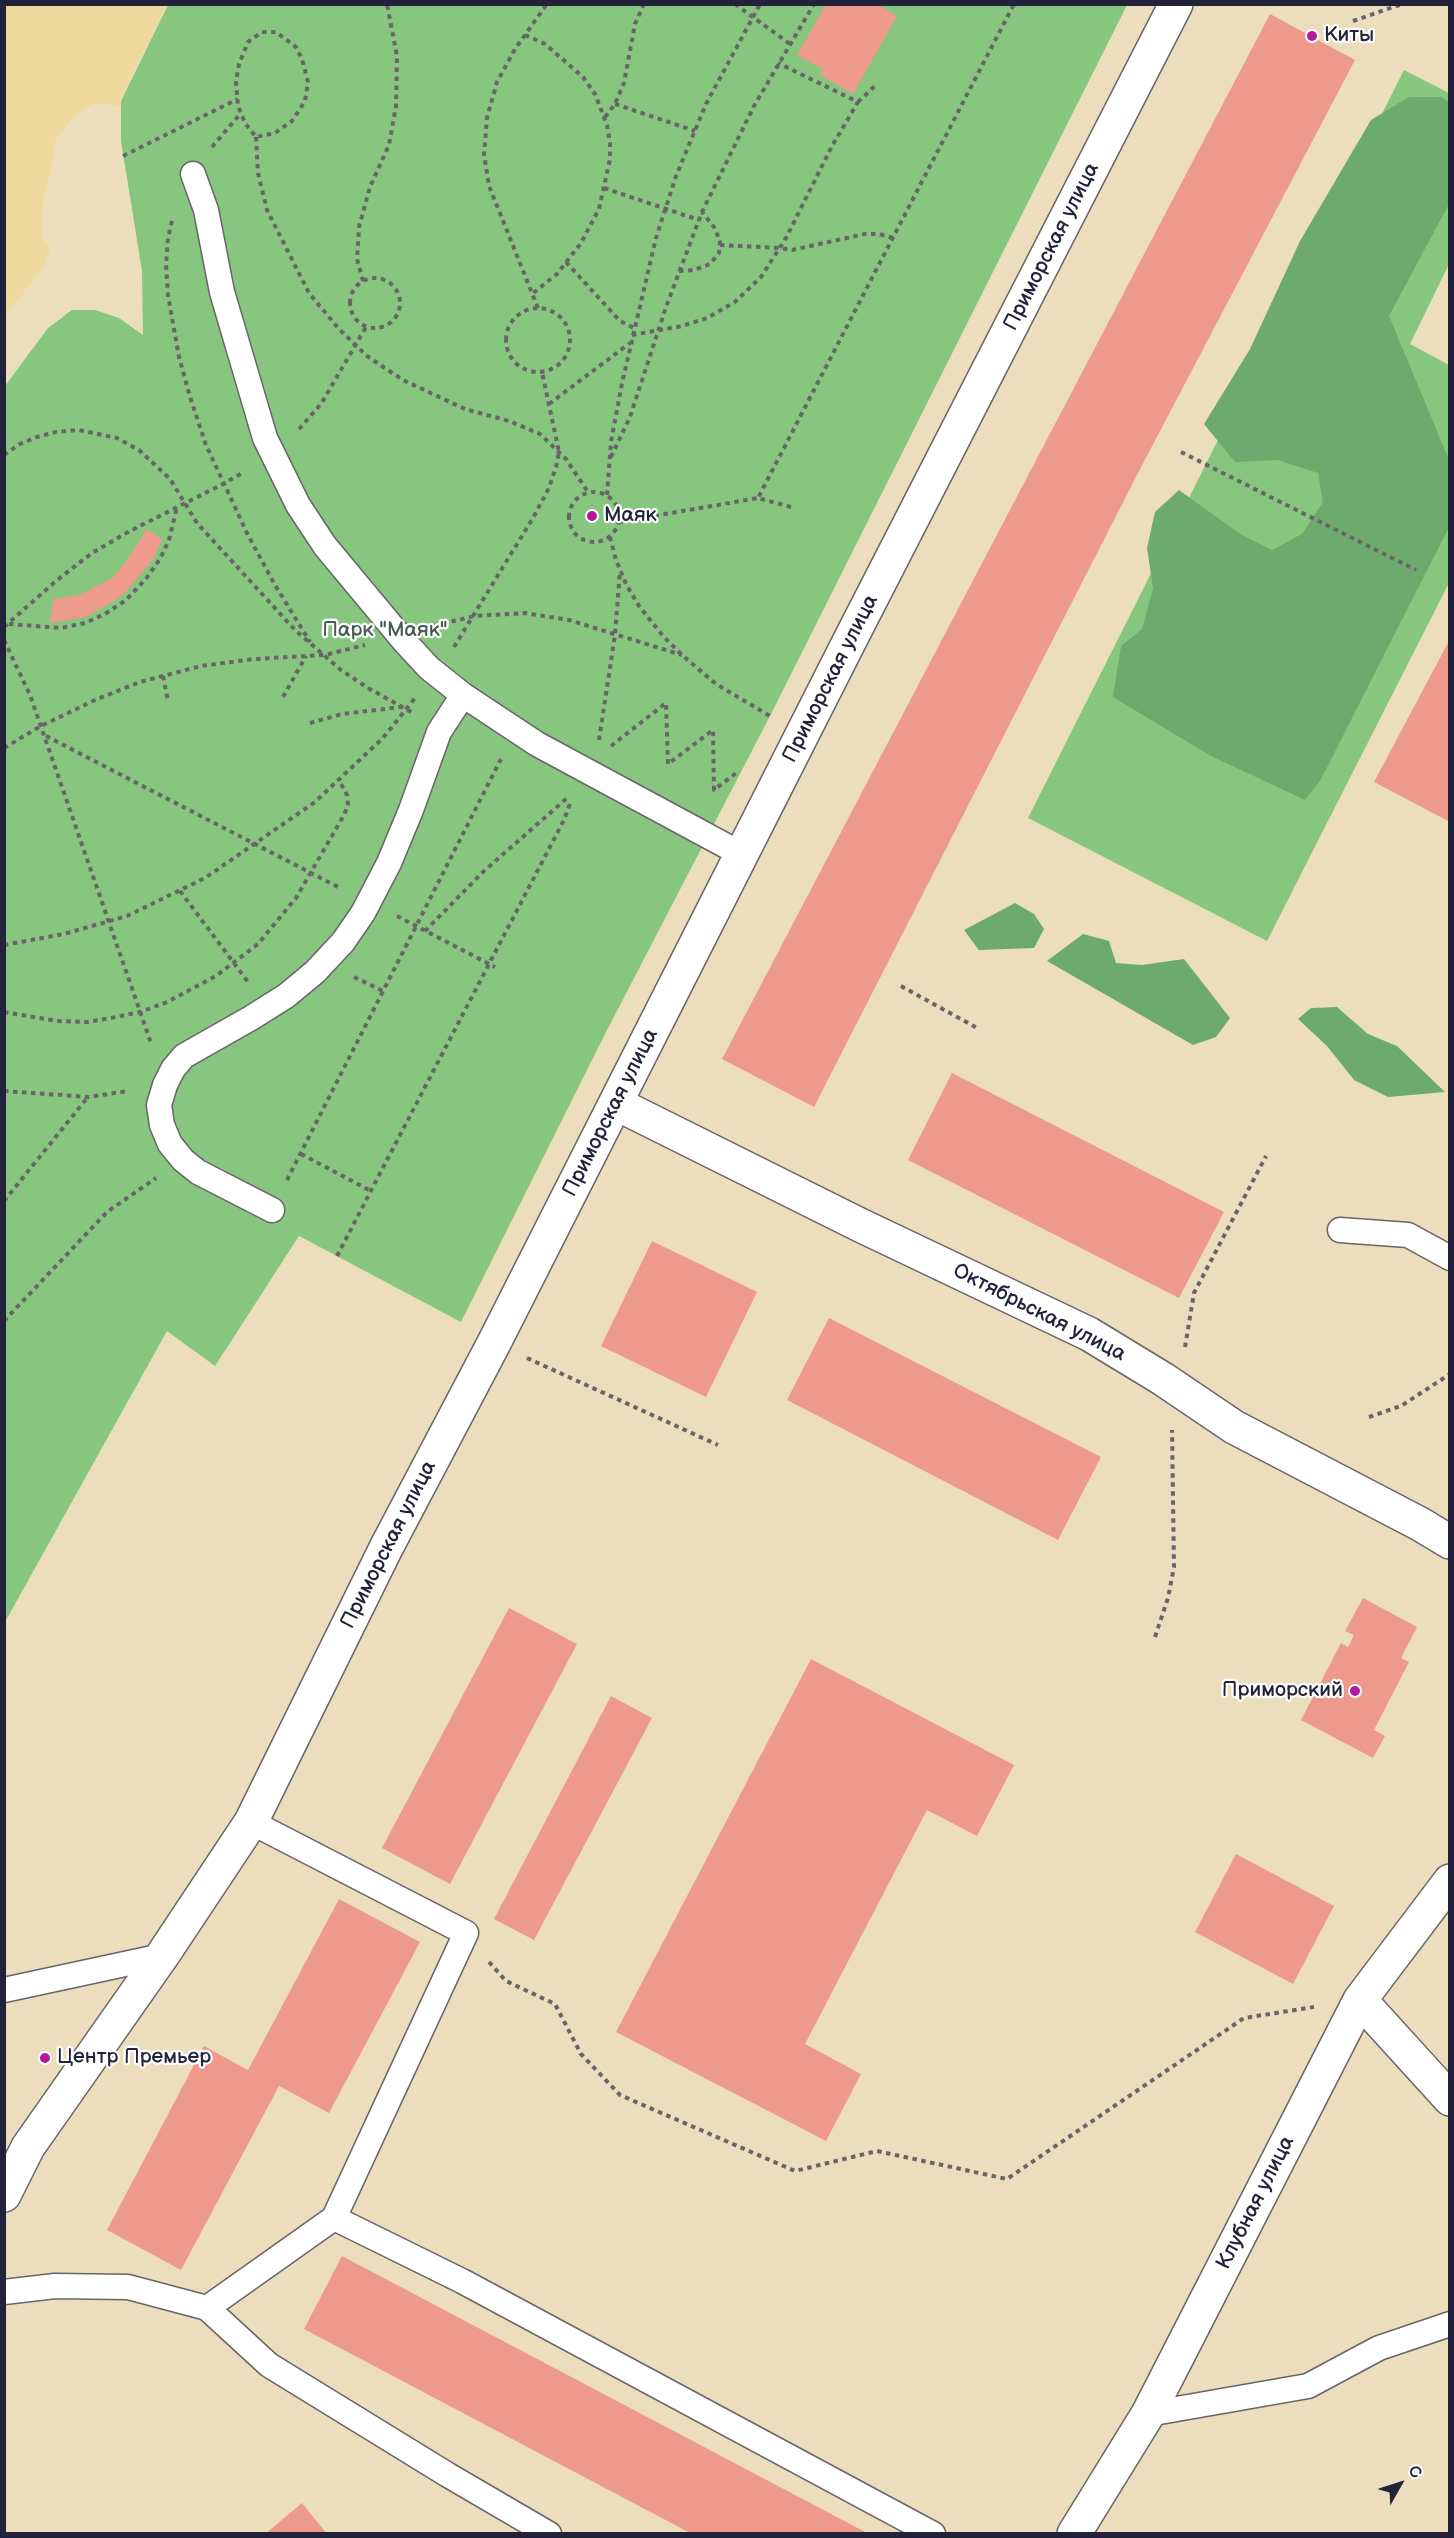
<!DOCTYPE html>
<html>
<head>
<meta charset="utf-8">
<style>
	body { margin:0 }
	#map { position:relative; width:1454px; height:2538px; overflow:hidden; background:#ecdebc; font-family:"Balsamiq Sans",sans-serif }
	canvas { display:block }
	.frame { position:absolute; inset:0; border:6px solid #22223b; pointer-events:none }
	.north { position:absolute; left:1370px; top:2454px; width:60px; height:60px; -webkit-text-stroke:4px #fff; paint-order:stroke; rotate:51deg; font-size:16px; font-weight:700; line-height:24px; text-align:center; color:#22223b }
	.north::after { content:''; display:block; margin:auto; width:21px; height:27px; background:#22223b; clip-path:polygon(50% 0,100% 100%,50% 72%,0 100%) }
</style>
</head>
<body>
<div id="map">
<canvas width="1454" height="2538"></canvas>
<div class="frame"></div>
<div class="north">С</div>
</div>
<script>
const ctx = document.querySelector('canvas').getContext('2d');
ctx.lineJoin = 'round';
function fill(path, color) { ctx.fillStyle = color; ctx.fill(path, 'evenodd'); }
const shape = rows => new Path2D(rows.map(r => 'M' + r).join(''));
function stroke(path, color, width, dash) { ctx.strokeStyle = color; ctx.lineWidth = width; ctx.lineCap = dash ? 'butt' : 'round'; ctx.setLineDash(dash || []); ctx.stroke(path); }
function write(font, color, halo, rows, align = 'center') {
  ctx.font = font + ' "Balsamiq Sans",sans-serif'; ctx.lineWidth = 4.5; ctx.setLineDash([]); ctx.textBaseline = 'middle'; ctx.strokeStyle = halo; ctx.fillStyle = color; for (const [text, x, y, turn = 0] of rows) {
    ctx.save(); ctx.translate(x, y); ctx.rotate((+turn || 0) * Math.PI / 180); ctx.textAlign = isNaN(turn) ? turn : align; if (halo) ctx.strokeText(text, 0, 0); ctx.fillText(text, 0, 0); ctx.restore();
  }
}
fill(shape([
	[168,5,1127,5,770,716,604,1036,461,1322,299,1236,215,1366,167,1331,5,1622,5,386,48,328,72,310,95,310,119,318,143,335,142,271,121,141,121,101],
	[1404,70,1449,93,1449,264,1410,344,1449,365,1449,583,1267,941,1028,818]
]), '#86c67e');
fill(shape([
	[1409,97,1441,97,1449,102,1449,204,1389,316,1449,460,1449,527,1320,781,1305,800,1211,756,1113,697,1121,646,1142,629,1153,588,1147,548,1155,512,1179,490,1240,534,1272,550,1302,534,1323,502,1318,473,1278,460,1235,462,1204,424,1250,349,1300,241,1371,120],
	[1015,903,1034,914,1044,929,1034,948,979,950,964,930],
	[1083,934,1109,941,1116,963,1142,965,1184,959,1230,1018,1216,1037,1193,1045,1047,961],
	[1337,1007,1368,1034,1397,1046,1445,1092,1388,1097,1354,1080,1327,1046,1298,1019,1311,1008]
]), '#6cab6d');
fill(shape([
	[5,4,168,5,136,66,121,101,121,108,107,104,94,104,76,114,56,139,52,166,43,203,42,238,51,249,44,267,5,316]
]), '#eeda9e');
fill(shape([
	[826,4,877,4,897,16,853,94,820,75,823,69,797,55],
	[1270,14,1355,60,1138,473,814,1107,722,1059],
	[147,529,162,539,153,560,122,596,86,617,50,623,53,599,82,594,112,578,124,564],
	[1450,639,1450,822,1374,782],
	[952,1073,1224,1212,1179,1298,908,1160],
	[652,1241,757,1292,706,1397,601,1346],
	[829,1318,1101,1457,1058,1540,787,1400],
	[1363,1598,1417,1627,1401,1658,1409,1662,1374,1730,1385,1736,1373,1758,1301,1720,1341,1643,1348,1647,1354,1635,1345,1631],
	[509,1608,577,1644,450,1884,382,1848],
	[811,1659,1014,1765,977,1836,927,1810,805,2044,861,2074,826,2141,616,2032],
	[611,1696,652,1718,534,1940,494,1919],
	[1236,1854,1334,1906,1293,1984,1195,1932],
	[339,1899,420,1942,329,2113,279,2086,181,2270,107,2230,204,2046,248,2070],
	[342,2256,869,2534,692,2534,304,2329],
	[302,2503,327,2534,265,2534]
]), '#ed9a8c');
const lane = shape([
	[193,174,206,210,222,292,265,438,298,505,325,546,404,641,429,668,463,695,537,744,743,855],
	[272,1210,198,1172,183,1160,170,1144,162,1125,159,1105,165,1085,173,1069,184,1056,251,1018,286,996,315,972,343,942,363,913,389,863,411,810,439,732,463,695],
	[1340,1230,1408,1235,1450,1258],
	[4,1990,162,1956],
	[334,2218,462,2281,933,2534],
	[4,2292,55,2286,128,2287,207,2308,334,2218,466,1933,251,1822],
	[207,2308,269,2365,448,2475,549,2534],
	[1148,2414,1308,2386,1379,2348,1450,2324]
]);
const street = shape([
	[617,1104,860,1225,1089,1334,1163,1379,1234,1427,1420,1524,1450,1542],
	[1360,2000,1450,2099],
	[1074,2534,1148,2414,1360,2000,1450,1881]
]);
const secondary = shape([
	[4,2195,28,2147,162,1956,251,1822,386,1548,494,1343,849,642,1176,4]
]);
stroke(lane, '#696468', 27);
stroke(street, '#696468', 36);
stroke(secondary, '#696468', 36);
stroke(shape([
	[735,4,790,44],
	[1353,21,1402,4],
	[262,32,276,32,296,47,302,59,308,82,305,101,292,121,275,133,256,137,245,123,238,106,236,82,239,64,248,42,262,32],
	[525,35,545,44,583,77,595,94,607,125,610,143,610,159,599,209,581,243,557,274,532,294],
	[858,102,875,86],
	[615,104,695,131],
	[605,117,615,104,624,83,635,24,644,4],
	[256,137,258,173,267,210,309,293,338,328,367,356,403,380,465,409,509,421,540,434,566,459,588,492],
	[212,147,241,113],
	[123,156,238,99],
	[604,188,699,220],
	[172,221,168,238,166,265,168,295,179,357,190,397,206,445,248,535,275,585,310,642],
	[720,245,780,248,792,250,865,234,879,234,893,238],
	[566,262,620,321,634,328],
	[679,271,694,270,710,264,719,253,720,241,714,227,702,212],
	'350 303a25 25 0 1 1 50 0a25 25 0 1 1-50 0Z',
	[363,281,357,259,359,227,370,187,389,145,396,106,397,56,387,4],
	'506 340a32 32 0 1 1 64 0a32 32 0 1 1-64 0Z',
	[538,308,489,186,484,154,487,118,497,82,515,49,547,4],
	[632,335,682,326,707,318,735,302,761,277,786,238,832,146,858,102,778,63],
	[549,404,630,343],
	[299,429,321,404,366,327],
	[1181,452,1416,570],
	[4,455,20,444,37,437,56,432,79,430,117,438,139,450,170,479,197,523,295,630,341,670,368,688,413,713],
	[611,457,630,417,666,307,702,212,754,106,814,4],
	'569 517a25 25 0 1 1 50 0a25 25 0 1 1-50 0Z',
	[607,495,611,442,622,383,656,238,676,176,706,104,760,4],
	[791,507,758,498,1014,4],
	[619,522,758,498],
	[610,537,616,560,626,584,639,606,664,637,682,655,716,684,770,716],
	[9,624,61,628,85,623,105,614,126,600,145,580,160,559,169,540,177,507],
	[434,626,474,616,525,613,569,620,682,655],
	[4,627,56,581,92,553,128,532,223,484,244,472],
	[4,640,30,695,151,1043],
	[454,647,533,518,549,488,556,467,559,452,542,372],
	[163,676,168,701],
	[283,697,306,656],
	[310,723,342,714,401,707],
	[46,736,340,888],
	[599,740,615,635,620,571],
	[611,746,666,703,668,764,713,730,714,790,739,771],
	[4,748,41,726,95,700,140,682,201,666,254,659,325,655,365,645],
	[180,891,248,982],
	[397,916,495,967],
	[425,931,483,872,567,798],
	[4,945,64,934,127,916,205,878,315,802,383,738,415,698],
	[354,977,383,991],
	[901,986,977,1028],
	[4,1012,57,1021,88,1022,116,1017,140,1012,167,1002,216,976,258,944,296,898,344,815,348,805,347,795,339,780],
	[4,1091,89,1097,128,1091],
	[301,1154,371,1191],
	[287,1180,501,759],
	[4,1201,88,1097],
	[337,1256,564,820,571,801],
	[4,1321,107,1212,156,1178],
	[1185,1347,1194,1293,1266,1156],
	[527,1358,718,1445],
	[1369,1417,1401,1406,1450,1374],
	[1155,1637,1168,1598,1174,1567,1172,1430],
	[489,1962,506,1981,555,2004,581,2054,620,2095,795,2171,877,2151,1007,2179,1244,2018,1314,2007]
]), '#696468', 4, [4.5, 4.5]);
stroke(lane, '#fff', 24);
stroke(street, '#fff', 33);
stroke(secondary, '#fff', 33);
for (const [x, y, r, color] of [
	[1312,36,6,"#b5179e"],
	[592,516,6,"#b5179e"],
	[1355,1691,6,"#b5179e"],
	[45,2058,6,"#b5179e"]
]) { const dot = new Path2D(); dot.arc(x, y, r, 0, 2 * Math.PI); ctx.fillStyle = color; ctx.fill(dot); stroke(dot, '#fff', 2); }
write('21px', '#22223b', '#fff', [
	["Киты",1324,36],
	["Маяк",604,516],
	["Приморский",1343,1691,"right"],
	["Центр Премьер",57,2058]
], 'left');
write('21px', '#22223b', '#fff', [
	["Приморская улица",1052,247,-63],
	["Приморская улица",831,679,-63],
	["Приморская улица",611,1113,-63],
	["Октябрьская улица",1039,1313,27],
	["Приморская улица",389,1545,-63],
	["Клубная улица",1256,2203,-63]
]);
write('21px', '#455b52', '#fff', [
	["Парк \"Маяк\"",385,631]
]);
</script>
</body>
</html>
